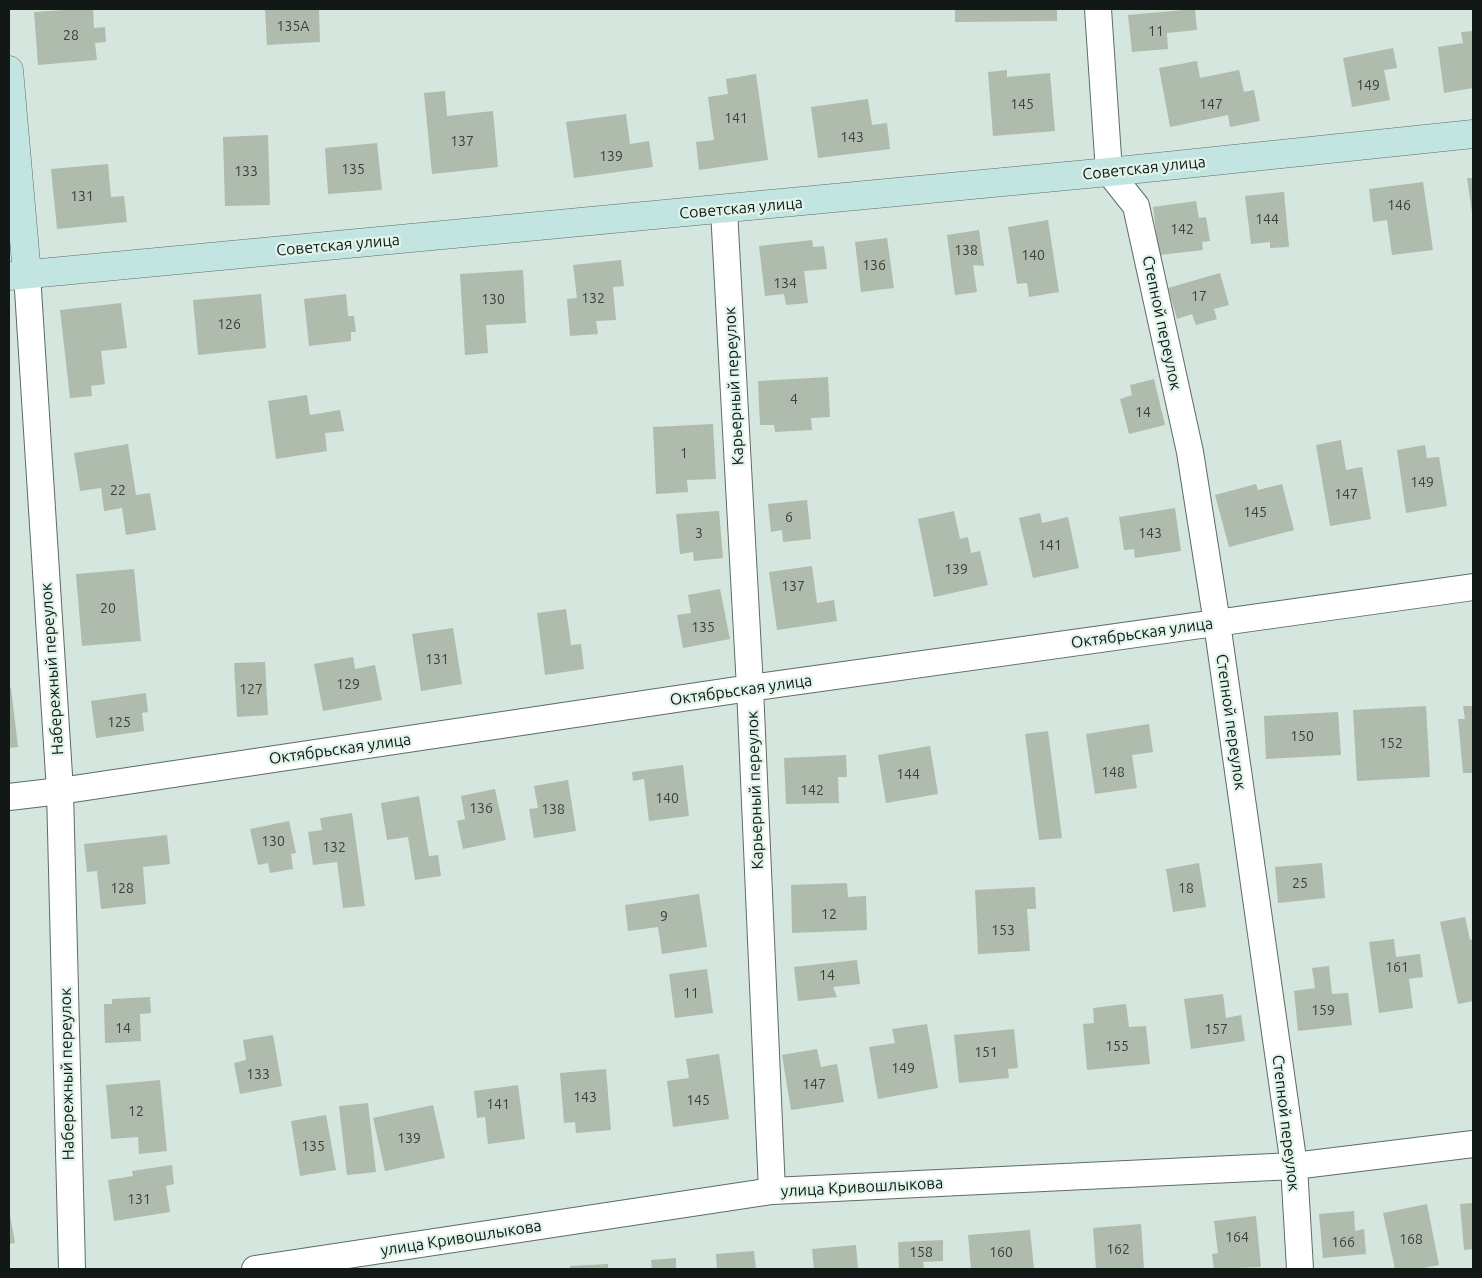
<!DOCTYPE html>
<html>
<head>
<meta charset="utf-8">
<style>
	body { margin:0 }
	#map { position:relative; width:1482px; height:1278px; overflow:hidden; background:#d4e6dd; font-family:Ubuntu,sans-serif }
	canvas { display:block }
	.frame { position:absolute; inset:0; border:10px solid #111815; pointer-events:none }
</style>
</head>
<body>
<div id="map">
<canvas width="1482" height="1278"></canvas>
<div class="frame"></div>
</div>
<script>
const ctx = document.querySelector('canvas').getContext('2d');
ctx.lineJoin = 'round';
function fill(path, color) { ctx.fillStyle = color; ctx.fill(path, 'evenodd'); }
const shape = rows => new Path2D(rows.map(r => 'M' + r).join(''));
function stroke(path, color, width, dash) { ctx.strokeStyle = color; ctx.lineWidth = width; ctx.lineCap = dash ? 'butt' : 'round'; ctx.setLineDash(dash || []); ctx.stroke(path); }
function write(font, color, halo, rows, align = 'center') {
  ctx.font = font + ' Ubuntu,sans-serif'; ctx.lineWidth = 4.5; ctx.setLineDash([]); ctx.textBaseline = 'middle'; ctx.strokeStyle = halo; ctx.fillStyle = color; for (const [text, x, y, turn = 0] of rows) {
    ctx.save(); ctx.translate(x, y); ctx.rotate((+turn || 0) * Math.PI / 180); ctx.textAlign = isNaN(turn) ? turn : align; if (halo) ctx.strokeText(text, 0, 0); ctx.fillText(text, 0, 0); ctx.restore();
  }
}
fill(shape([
	[81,9,93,9,94,28,105,27,106,42,95,43,97,60,38,65,34,12],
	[265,9,319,9,320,42,267,45],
	[955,9,1057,9,1057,21,955,22],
	[1195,9,1197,30,1167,33,1168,49,1132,52,1128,15],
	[1473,31,1473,88,1444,93,1438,47,1463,43,1461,32],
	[1393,48,1397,68,1384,70,1390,100,1352,107,1343,58],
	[1197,61,1200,78,1239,70,1244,92,1254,90,1260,121,1230,127,1228,115,1170,127,1159,68],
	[1007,70,1007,77,1050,73,1055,131,993,136,988,72],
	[756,74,768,160,699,170,696,142,714,140,708,97,728,94,726,79],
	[445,91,447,116,493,111,498,167,432,174,424,93],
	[868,99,872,125,887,123,890,149,818,158,811,107],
	[626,114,630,144,649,141,653,167,574,178,566,122],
	[268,135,270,205,225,206,223,137],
	[377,143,382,190,328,194,325,148],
	[108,164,111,197,124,196,127,222,57,229,51,169],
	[1467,178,1473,178,1473,213,1472,213],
	[1423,182,1433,250,1392,255,1387,220,1373,222,1369,189],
	[1284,192,1289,247,1270,248,1270,242,1251,244,1245,196],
	[1196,201,1199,218,1206,217,1210,241,1202,242,1203,250,1159,255,1153,207],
	[1048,220,1059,292,1029,297,1027,283,1017,284,1008,227],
	[979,230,984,266,973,265,977,292,955,295,947,235],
	[887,238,894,288,861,292,855,242],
	[812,240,813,247,824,246,827,269,804,271,808,303,786,305,784,294,765,296,759,246],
	[621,260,624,286,613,287,616,320,596,321,598,334,570,336,567,299,577,298,573,265],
	[523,270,526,323,486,325,488,353,465,355,460,274],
	[1220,273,1229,305,1214,309,1217,319,1196,325,1192,314,1177,319,1168,288],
	[261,294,266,348,198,355,193,300],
	[346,294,348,316,354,316,356,332,351,332,351,341,309,346,304,299],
	[121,303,127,348,101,351,105,384,91,386,92,396,70,398,60,310],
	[828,377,830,417,811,418,812,430,775,432,774,425,760,425,758,381],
	[1154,379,1165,425,1129,434,1120,399,1132,395,1130,385],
	[307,395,310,415,340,410,344,431,325,433,327,451,276,459,268,401],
	[713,424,716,479,687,480,688,492,656,494,653,427],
	[1341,440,1346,470,1362,467,1371,519,1330,526,1316,445],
	[128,444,136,495,150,493,156,530,126,535,122,508,104,511,101,488,80,491,74,453],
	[1425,445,1427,458,1439,457,1447,506,1406,513,1397,450],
	[1256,484,1258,490,1282,484,1294,530,1229,547,1215,495],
	[807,500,811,539,783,542,782,530,771,532,768,504],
	[1175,508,1181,551,1135,558,1134,549,1124,550,1119,517],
	[719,511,723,558,694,561,693,552,680,554,676,514],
	[954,511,960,539,968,537,971,553,980,551,988,585,934,597,918,519],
	[1040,513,1042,523,1068,517,1079,568,1033,578,1019,518],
	[812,566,817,603,834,600,837,621,777,630,769,572],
	[134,569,141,641,82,646,76,574],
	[720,589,730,639,683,648,677,615,691,613,688,595],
	[566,609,571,645,581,644,584,669,545,675,537,613],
	[453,628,462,684,421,691,412,634],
	[353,657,355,669,375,665,382,700,323,711,314,664],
	[265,662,268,715,237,717,234,663],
	[9,688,11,688,18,747,9,748],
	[146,693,148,712,142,713,144,731,96,738,91,701],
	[1426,706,1430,777,1357,781,1353,710],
	[1463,706,1473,706,1473,773,1463,773,1458,719,1465,719],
	[1338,712,1341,755,1266,759,1264,716],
	[1149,724,1153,752,1132,755,1137,788,1095,794,1086,734],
	[1048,731,1062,838,1039,840,1025,734],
	[930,746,938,794,886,803,878,755],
	[846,755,847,777,838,777,839,803,786,804,784,758],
	[683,765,689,816,649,821,644,779,633,781,632,772],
	[568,780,576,831,534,838,529,809,538,808,534,786],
	[495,789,506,840,463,849,457,821,465,819,461,796],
	[419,796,429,856,438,855,441,876,415,880,408,837,387,840,381,803],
	[352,813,365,906,343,908,337,862,313,865,308,832,322,830,320,818],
	[289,821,296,853,291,854,293,869,270,873,268,863,258,865,250,829],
	[167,835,170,864,143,867,146,904,101,909,97,871,87,872,84,844],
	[1199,863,1206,907,1173,912,1166,869],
	[1322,863,1325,898,1278,903,1275,867],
	[847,883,848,897,866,896,867,930,792,933,791,885],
	[1035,887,1036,909,1027,909,1030,951,978,954,975,890],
	[699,894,707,947,662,954,658,927,628,931,625,905],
	[1465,917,1470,940,1473,939,1473,1001,1458,1004,1440,922],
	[1394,939,1396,957,1420,954,1423,977,1409,979,1413,1008,1379,1013,1369,942],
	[857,960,860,984,833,987,837,997,798,1001,794,967],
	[1329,966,1332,994,1348,993,1352,1025,1298,1031,1294,991,1315,988,1312,968],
	[707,969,713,1013,675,1018,669,974],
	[1223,994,1226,1018,1241,1015,1245,1041,1191,1049,1184,999],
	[150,997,151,1013,140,1014,141,1041,105,1043,104,1004,112,1004,112,999],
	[1126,1004,1129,1027,1146,1026,1150,1064,1087,1070,1083,1024,1094,1023,1093,1008],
	[927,1024,938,1088,878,1099,869,1047,895,1043,892,1029],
	[1014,1029,1018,1068,1008,1069,1009,1078,959,1083,954,1035],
	[273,1035,282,1086,240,1094,234,1063,246,1060,243,1040],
	[817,1049,821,1067,837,1064,844,1102,791,1110,782,1055],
	[719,1054,729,1119,673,1127,667,1081,689,1078,686,1059],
	[606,1069,611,1130,576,1133,575,1122,564,1123,560,1073],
	[160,1080,167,1151,139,1154,138,1137,111,1139,106,1085],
	[518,1085,525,1139,488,1144,485,1117,477,1118,474,1091],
	[368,1103,376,1172,347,1175,339,1106],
	[433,1105,445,1158,385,1171,373,1118],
	[326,1115,336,1170,300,1176,291,1121],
	[172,1165,174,1184,166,1186,170,1212,114,1221,108,1180,133,1176,132,1171],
	[1473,1203,1473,1249,1464,1250,1460,1204],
	[1427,1204,1439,1265,1418,1269,1395,1269,1383,1213],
	[9,1209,15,1243,9,1244],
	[1354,1211,1355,1231,1364,1229,1366,1254,1323,1258,1319,1214],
	[1256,1216,1261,1267,1214,1269,1212,1254,1218,1253,1214,1221],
	[1141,1224,1144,1269,1096,1269,1093,1228],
	[1030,1230,1034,1269,971,1269,968,1235],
	[943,1240,943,1261,923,1262,924,1269,899,1269,898,1242],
	[856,1245,858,1269,814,1269,812,1249],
	[754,1251,756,1269,717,1269,716,1254],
	[676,1258,676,1269,652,1269,651,1260],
	[608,1264,608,1269,570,1269,570,1266]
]), '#afbbad');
const street = shape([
	[1098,9,1109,172,1136,206,1190,452,1217,623,1294,1166,1300,1269],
	[724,210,750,688,772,1191],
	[27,274,60,791,72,1269],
	[9,797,60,791,750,688,1473,587],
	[255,1269,772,1191,1294,1166,1473,1144]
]);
const secondary = shape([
	[9,70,27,274],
	[9,276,1109,172,1473,134]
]);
stroke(street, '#5d6d65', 28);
stroke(secondary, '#5d6d65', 29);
stroke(street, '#fff', 26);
stroke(secondary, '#c3e5e2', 28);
write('14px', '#38413b', null, [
	["135А",293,26],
	["11",1156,31],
	["28",71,35],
	["149",1368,85],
	["145",1022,104],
	["147",1211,104],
	["141",736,118],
	["143",852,137],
	["137",462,141],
	["139",611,156],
	["135",353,169],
	["133",246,171],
	["131",82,196],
	["146",1399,205],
	["144",1267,219],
	["142",1182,229],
	["138",966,250],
	["140",1033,255],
	["136",874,265],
	["134",785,283],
	["17",1199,296],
	["132",593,298],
	["130",493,299],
	["126",229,324],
	["4",794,399],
	["14",1143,412],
	["1",684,453],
	["149",1422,482],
	["22",118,490],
	["147",1346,494],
	["145",1255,512],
	["6",789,517],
	["3",699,533],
	["143",1150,533],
	["141",1050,545],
	["139",956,569],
	["137",793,586],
	["20",108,608],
	["135",703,627],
	["131",437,659],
	["129",348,684],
	["127",251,689],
	["125",119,722],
	["150",1302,736],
	["152",1391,743],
	["148",1113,772],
	["144",908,774],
	["142",812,790],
	["140",667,798],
	["136",481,808],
	["138",553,809],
	["130",273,841],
	["132",334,847],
	["25",1300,883],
	["128",122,888],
	["18",1186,888],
	["12",829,914],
	["9",664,916],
	["153",1003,930],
	["161",1397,967],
	["14",827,975],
	["11",691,993],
	["159",1323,1010],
	["14",123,1028],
	["157",1216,1029],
	["155",1117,1046],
	["151",986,1052],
	["149",903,1068],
	["133",258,1074],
	["147",814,1084],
	["143",585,1097],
	["145",698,1100],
	["141",498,1104],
	["12",136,1111],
	["139",409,1138],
	["135",313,1146],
	["131",139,1199],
	["164",1237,1237],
	["168",1411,1239],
	["166",1343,1242],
	["162",1118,1249],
	["158",921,1252],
	["160",1001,1252]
]);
write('16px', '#111815', '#e1f4ea', [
	["Советская улица",1144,168,-6],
	["Советская улица",741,208,-5],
	["Советская улица",338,245,-5],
	["Степной переулок",1162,323,78],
	["Карьерный переулок",734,386,-93],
	["Октябрьская улица",1142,633,-8],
	["Набережный переулок",52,669,-94],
	["Октябрьская улица",741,690,-8],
	["Степной переулок",1231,722,82],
	["Октябрьская улица",340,749,-8],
	["Карьерный переулок",755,790,-92],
	["Набережный переулок",67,1074,-91],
	["Степной переулок",1286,1123,83],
	["улица Кривошлыкова",862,1187,-3],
	["улица Кривошлыкова",461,1238,-9]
]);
</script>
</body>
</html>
